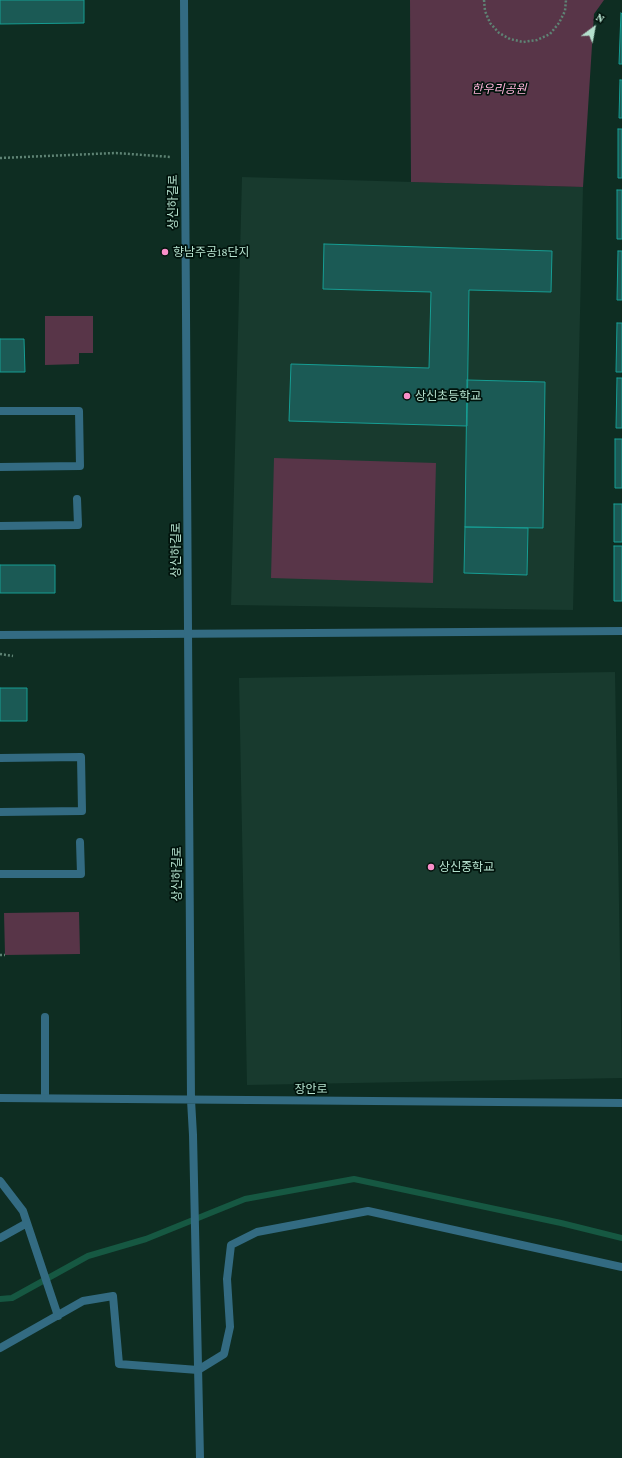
<!DOCTYPE html>
<html>
<head>
<meta charset="utf-8">
<style>
	body { margin:0 }
	#map { position:relative; width:622px; height:1458px; overflow:hidden; background:#0e2d22; font-family:"Crimson Pro",serif }
	canvas { display:block }
	.north { position:absolute; left:574px; top:8px; width:40px; height:40px; -webkit-text-stroke:3px #01130c; paint-order:stroke; rotate:32deg; font-size:11px; font-weight:700; line-height:16px; text-align:center; color:#b4e0cd }
	.north::after { content:''; display:block; margin:auto; width:14px; height:18px; background:#b4e0cd; clip-path:polygon(50% 0,100% 100%,50% 72%,0 100%) }
</style>
</head>
<body>
<div id="map">
<canvas width="622" height="1458"></canvas>
<div class="north">N</div>
</div>
<script>
const ctx = document.querySelector('canvas').getContext('2d');
ctx.lineJoin = 'round';
function fill(path, color) { ctx.fillStyle = color; ctx.fill(path, 'evenodd'); }
const shape = rows => new Path2D(rows.map(r => 'M' + r).join(''));
function stroke(path, color, width, dash) { ctx.strokeStyle = color; ctx.lineWidth = width; ctx.lineCap = dash ? 'butt' : 'round'; ctx.setLineDash(dash || []); ctx.stroke(path); }
function write(font, color, halo, rows, align = 'center') {
  ctx.font = font + ' "Crimson Pro","Noto Sans KR",serif'; ctx.lineWidth = 3.5; ctx.setLineDash([]); ctx.textBaseline = 'middle'; ctx.strokeStyle = halo; ctx.fillStyle = color; for (const [text, x, y, turn = 0] of rows) {
    ctx.save(); ctx.translate(x, y); ctx.rotate((+turn || 0) * Math.PI / 180); ctx.textAlign = isNaN(turn) ? turn : align; if (halo) ctx.strokeText(text, 0, 0); ctx.fillText(text, 0, 0); ctx.restore();
  }
}
fill(shape([
	[242,177,583,187,573,610,231,605],
	[615,672,622,1078,247,1085,239,678]
]), '#183a2e');
fill(shape([
	[410,0,604,0,594,14,583,187,411,182],
	[45,316,93,316,93,353,79,353,79,364,45,365],
	[274,458,436,463,433,583,271,578],
	[79,912,80,954,5,955,4,913]
]), '#583548');
stroke(shape([
	[0,1299,12,1298,88,1256,146,1239,245,1199,354,1179,561,1223,622,1238]
]), '#165842', 6);
const building = shape([
	[0,0,84,0,84,23,0,24,0,0],
	[621,13,622,14,622,64,619,64,621,13],
	[620,80,622,80,622,118,619,118,620,80],
	[618,129,622,129,622,178,618,178,618,129],
	[617,190,622,190,622,239,617,239,617,190],
	[324,244,552,251,551,292,469,290,467,426,289,421,291,364,429,368,431,292,323,289,324,244],
	[618,251,622,251,622,300,617,300,618,251],
	[617,323,622,323,622,372,616,372,617,323],
	[0,339,24,339,25,372,0,372,0,339],
	[617,378,622,378,622,428,616,428,617,378],
	[467,380,545,382,543,528,465,527,467,380],
	[615,439,622,439,622,488,615,488,615,439],
	[614,504,622,504,622,542,614,542,614,504],
	[465,527,528,528,527,575,464,573,465,527],
	[614,546,622,546,622,601,614,601,614,546],
	[0,565,55,565,55,593,0,593,0,565],
	[0,688,27,688,27,721,0,721,0,688]
]);
fill(building, '#1b5a55');
stroke(building, '#169d93', 1);
stroke(shape([
	[484,0,485,11,490,23,499,33,510,39,523,42,537,40,550,34,559,23,565,11,566,0],
	[0,158,116,153,171,157],
	[0,654,13,656],
	[0,955,5,955]
]), '#5e8374', 2.5, [2, 2]);
stroke(shape([
	[45,1017,45,1098],
	[0,1181,23,1211,58,1316],
	[0,1238,27,1223],
	[0,1348,83,1301,113,1296,119,1364,198,1370,224,1354,230,1327,227,1279,231,1245,257,1232,368,1211,622,1267]
]), '#336b82', 8);
stroke(shape([
	[0,411,79,411,80,466,0,467],
	[0,526,78,525,77,499],
	[0,635,622,631],
	[0,758,81,757,82,811,0,812],
	[0,874,81,874,80,842]
]), '#336b82', 8);
stroke(shape([
	[184,0,191,1100,193,1135,200,1458],
	[0,1098,622,1103]
]), '#336b82', 8);
for (const [x, y, r, color] of [
	[165,252,4,"#f98fc9"],
	[407,396,4,"#f98fc9"],
	[431,867,4,"#f98fc9"]
]) { const dot = new Path2D(); dot.arc(x, y, r, 0, 2 * Math.PI); ctx.fillStyle = color; ctx.fill(dot); stroke(dot, '#01130c', 1.5); }
write('italic 12px', '#fcb2d8', '#01130c', [
	["한우리공원",499,89]
]);
write('12px', '#b4e0cd', '#01130c', [
	["상신하길로",173,202,-90],
	["상신하길로",176,550,-90],
	["상신하길로",177,874,-90],
	["장안로",311,1089]
]);
write('12px', '#b4e0cd', '#01130c', [
	["향남주공18단지",173,252],
	["상신초등학교",415,396],
	["상신중학교",439,867]
], 'left');
</script>
</body>
</html>
